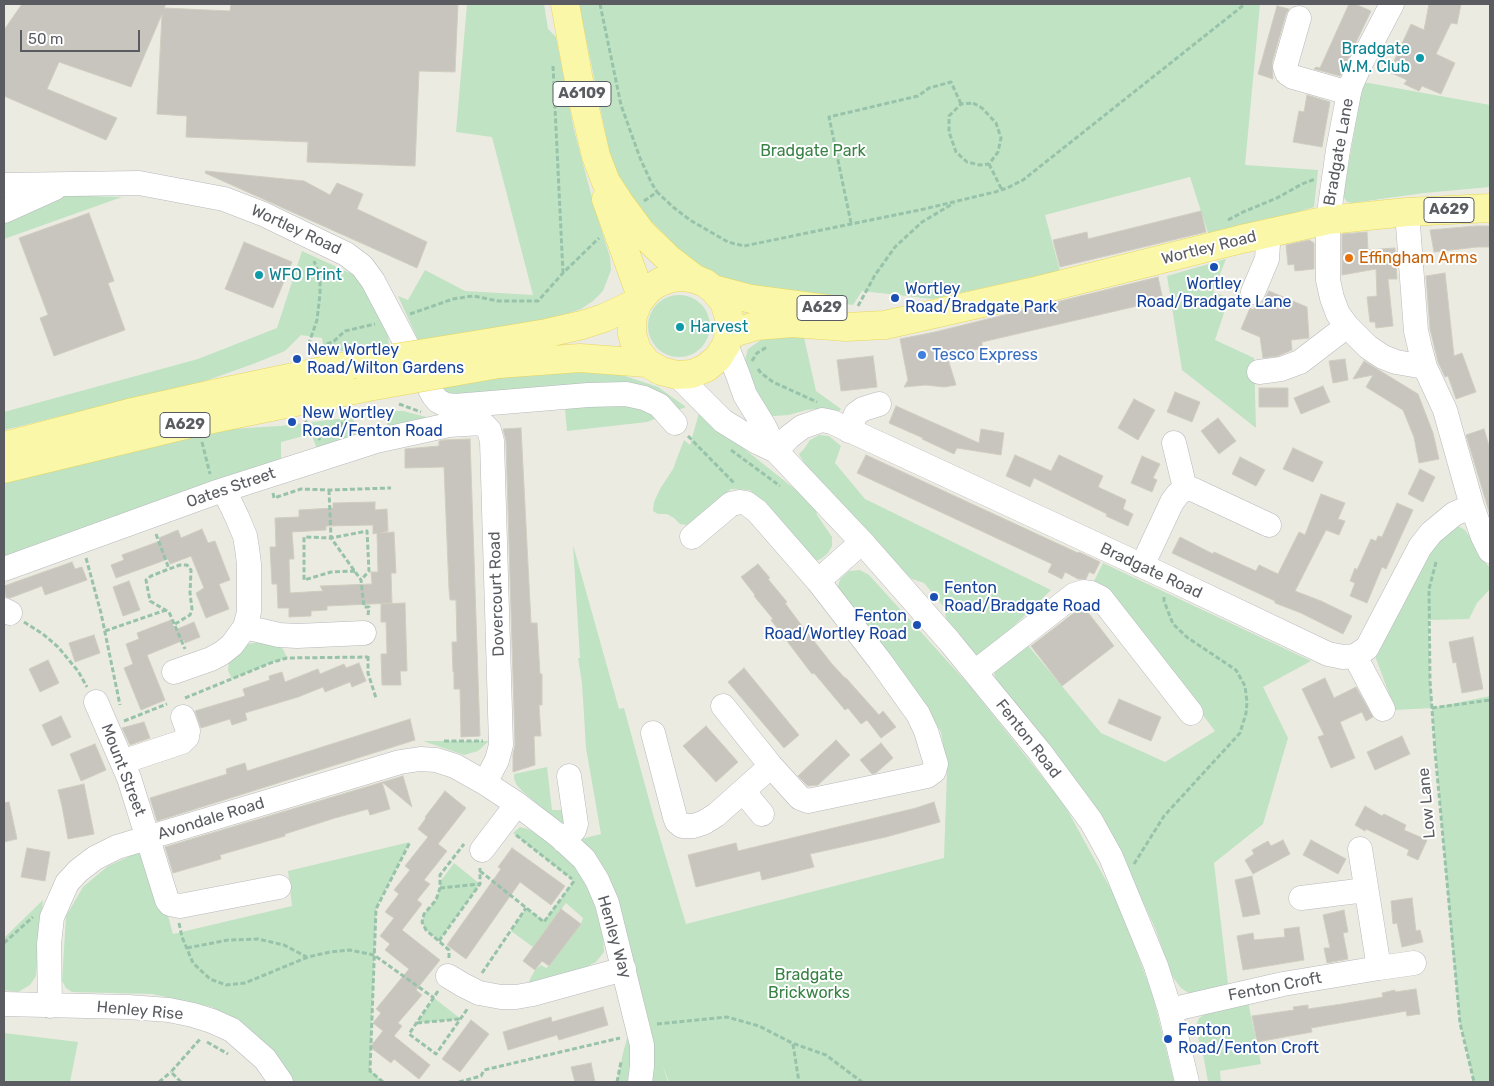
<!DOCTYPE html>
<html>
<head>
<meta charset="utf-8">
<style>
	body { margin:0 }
	#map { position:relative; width:1494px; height:1086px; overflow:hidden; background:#ecebe1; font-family:Rubik,sans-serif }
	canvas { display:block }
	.frame { position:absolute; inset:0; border:5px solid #5a5c61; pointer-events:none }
	.scale { position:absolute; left:20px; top:30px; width:120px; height:22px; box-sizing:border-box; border:2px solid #5a5c61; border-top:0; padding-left:6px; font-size:15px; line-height:18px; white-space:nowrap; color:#5a5c61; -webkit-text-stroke:4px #fff; paint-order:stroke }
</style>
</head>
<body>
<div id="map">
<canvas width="1494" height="1086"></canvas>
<div class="frame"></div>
<div class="scale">50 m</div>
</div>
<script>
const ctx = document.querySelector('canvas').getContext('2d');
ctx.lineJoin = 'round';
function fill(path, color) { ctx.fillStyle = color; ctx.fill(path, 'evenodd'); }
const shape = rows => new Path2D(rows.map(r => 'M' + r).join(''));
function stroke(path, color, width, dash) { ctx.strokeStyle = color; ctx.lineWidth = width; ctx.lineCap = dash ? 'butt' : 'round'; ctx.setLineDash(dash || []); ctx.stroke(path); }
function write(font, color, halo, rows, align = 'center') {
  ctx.font = font + ' Rubik,sans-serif'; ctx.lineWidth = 4; ctx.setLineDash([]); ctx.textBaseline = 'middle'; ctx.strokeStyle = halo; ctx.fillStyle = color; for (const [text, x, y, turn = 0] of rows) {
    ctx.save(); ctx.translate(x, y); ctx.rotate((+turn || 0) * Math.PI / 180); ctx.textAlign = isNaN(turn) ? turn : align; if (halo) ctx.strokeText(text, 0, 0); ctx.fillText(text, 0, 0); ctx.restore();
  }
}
fill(shape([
	[467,4,544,4,548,29,556,37,574,130,595,209,610,257,611,270,603,291,593,301,581,309,555,318,419,342,398,296,408,300,425,270,465,291,533,295,492,137,456,132],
	[579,4,1260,4,1245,165,1318,170,1314,207,1210,239,1190,177,1045,215,1060,271,933,299,862,291,853,305,761,292,724,283,680,250,648,218,617,180,609,151],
	[1363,82,1490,105,1490,187,1424,193,1352,203,1347,202,1343,196],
	[57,195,122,197,4,239,4,219],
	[302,251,361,278,388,332,389,348,343,351,324,351,322,338,301,335,285,351,253,364,205,381,4,430,4,412,198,359,277,328],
	[1226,259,1213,292,1229,298,1215,340,1254,358,1256,428,1182,370,1167,276],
	'648 326a31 31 0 1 1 62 0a31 31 0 1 1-62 0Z',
	[803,333,816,391,841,409,835,415,827,410,816,409,806,410,789,415,774,416,766,415,744,372,745,360,748,349,761,340,773,335],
	[576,369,616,373,658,387,686,407,647,422,567,431,565,408,449,393,436,389,523,374],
	[387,411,403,411,442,421,390,428,387,424],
	[699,413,815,505,817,515,832,537,832,546,828,553,821,559,815,561,808,556,750,490,731,489,687,525,680,524,674,518,667,514,658,514,653,511,654,502,660,489,673,469,684,440,690,445],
	[353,417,358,438,318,451,311,434,281,442,281,460,4,559,4,481,196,431,280,426],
	[819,435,829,436,841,446,835,463,865,499,1051,590,985,654,975,655,946,622,945,608,924,583,912,579,887,557,804,463,799,454,804,449,810,440],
	[1458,526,1465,530,1472,540,1480,556,1490,568,1490,589,1477,603,1469,619,1429,620,1430,681,1432,708,1490,696,1490,1082,1474,1082,1460,1023,1451,933,1432,708,1395,710,1374,653,1397,617,1433,548,1448,528],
	[573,545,619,709,624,708,654,818,686,924,944,858,947,771,941,732,895,663,837,590,840,579,849,571,860,570,869,575,969,685,1064,804,1119,904,1153,996,1174,1082,669,1082,662,1064,668,1082,650,1082,653,1061,651,1029,632,961,577,840,601,834,586,748,582,683,578,658,580,658],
	[1103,563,1311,661,1263,687,1288,738,1263,824,1214,863,1228,984,1210,991,1190,994,1181,988,1172,976,1155,928,1124,862,996,681,993,668,1026,643,1101,733,1165,762,1215,731,1113,597,1093,583],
	[259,642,274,643,283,649,287,658,273,662,232,679,228,671,229,661,248,644],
	[423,741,489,741,478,751,464,755],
	[547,767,552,810,566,810,566,824,561,824,522,791,516,784,514,778,514,774],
	[520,827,528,829,542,838,570,861,580,874,593,900,603,936,604,952,596,962,586,967,527,985,535,970,541,965,546,968,549,966,581,924,583,918,566,903,533,947,511,931,526,908,544,921,574,881,513,833],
	[410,842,376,909,370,1070,383,1082,290,1082,281,1064,256,1035,212,1007,152,994,72,992,66,988,62,981,66,916,83,887,108,866,137,853,151,854,173,934,292,906,288,871],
	[454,863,480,884,439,941,426,930,422,922,424,914,436,900,440,888,440,882],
	[43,900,36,976,30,985,18,992,4,990,4,938],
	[434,998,461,1019,417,1023],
	[1248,1002,1261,1064,1220,1071,1221,1082,1208,1082,1204,1059,1197,1033,1197,1023,1199,1018,1207,1013],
	[630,1028,632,1082,617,1082,623,1053],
	[4,1033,78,1042,70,1082,4,1082]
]), '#bfe3c3');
const building = shape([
	[22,4,166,4,164,8,230,11,231,4,458,4,455,72,419,71,415,166,307,162,308,142,186,137,187,116,157,114,162,14,131,87,59,62,47,89,117,118,106,140,4,96,4,30,22,4],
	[1349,4,1355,4,1371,11,1340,76,1314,69,1316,67,1320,68,1349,4],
	[1429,4,1461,4,1457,24,1451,23,1436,54,1455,63,1441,94,1422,86,1419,91,1404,84,1407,80,1389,72,1411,24,1424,30,1429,4],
	[1277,6,1289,9,1286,14,1272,63,1273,79,1258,74,1277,6],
	[1307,95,1330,102,1322,147,1293,142,1299,111,1304,112,1307,95],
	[206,171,304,181,330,195,337,183,363,194,357,209,427,242,417,268,205,173,206,171],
	[1201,211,1206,232,1060,267,1053,240,1087,232,1088,239,1201,211],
	[89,213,114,281,108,283,125,330,54,356,40,318,48,315,19,238,89,213],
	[1476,226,1490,226,1490,247,1477,247,1434,252,1430,230,1476,226],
	[1367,232,1368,250,1395,248,1397,279,1388,279,1393,326,1376,328,1375,322,1370,322,1367,297,1377,296,1376,269,1342,275,1342,234,1367,232],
	[1309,240,1314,243,1314,269,1295,271,1294,264,1288,265,1286,245,1309,240],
	[244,242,292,262,273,308,225,289,244,242],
	[1445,273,1454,356,1462,353,1476,392,1456,399,1448,376,1445,377,1438,362,1430,329,1426,276,1445,273],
	[1158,277,1163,300,982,342,982,348,947,356,956,385,944,387,926,385,904,387,908,380,900,339,935,332,1158,277],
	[1269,291,1307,307,1309,338,1291,340,1292,350,1278,356,1263,358,1260,337,1241,329,1250,308,1253,310,1256,305,1262,303,1269,291],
	[873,356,877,387,841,391,837,360,873,356],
	[1345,359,1348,380,1333,383,1329,361,1345,359],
	[1364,361,1418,394,1433,433,1439,459,1419,463,1414,437,1403,410,1366,387,1373,375,1353,379,1364,361],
	[1323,386,1330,402,1301,414,1294,398,1323,386],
	[1259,388,1288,388,1288,407,1259,407,1259,388],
	[1175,392,1200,402,1192,422,1167,412,1175,392],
	[1134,399,1155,410,1138,440,1118,428,1134,399],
	[896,406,979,443,981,429,1004,433,1001,455,957,448,954,454,922,439,923,438,889,423,896,406],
	[1218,418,1236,441,1219,454,1201,431,1218,418],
	[521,428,531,623,537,623,540,674,542,674,542,705,539,705,541,736,534,736,535,765,513,772,513,754,515,745,506,441,503,429,521,428],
	[1484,429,1490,449,1490,515,1466,435,1484,429],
	[470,439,480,736,461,737,460,689,454,689,454,672,453,672,452,642,457,642,456,600,450,600,449,589,444,467,405,468,405,449,439,446,439,441,444,440,470,439],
	[1293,448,1323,462,1313,482,1283,469,1293,448],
	[866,455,1078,553,1079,552,1100,562,1094,574,1089,572,1086,579,1078,579,1065,572,1062,579,1048,572,1052,564,857,473,866,455],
	[1015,455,1051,471,1059,455,1103,476,1098,487,1126,500,1123,509,1133,514,1128,526,1106,516,1107,514,1034,478,1030,487,1006,476,1015,455],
	[1142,456,1160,464,1153,478,1157,480,1152,492,1131,483,1142,456],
	[1240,457,1265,470,1256,486,1232,474,1240,457],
	[1420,469,1435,477,1423,502,1408,494,1420,469],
	[1321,494,1345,503,1338,519,1345,521,1339,535,1326,530,1295,591,1321,601,1352,616,1343,634,1301,613,1275,603,1275,601,1172,553,1180,537,1213,554,1214,552,1256,571,1259,565,1278,574,1299,532,1305,535,1321,494],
	[375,502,375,510,387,509,388,531,380,533,394,532,396,573,391,573,392,603,327,606,327,610,311,611,311,616,289,617,289,608,278,608,277,584,272,584,270,547,276,547,275,518,299,517,299,510,333,508,333,503,375,502],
	[373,525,373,534,377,533,378,572,371,572,372,584,320,586,323,591,290,593,289,559,294,559,292,532,326,530,326,526,373,525],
	[1397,503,1413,510,1386,569,1382,567,1367,603,1350,596,1355,583,1350,581,1355,568,1357,570,1371,539,1376,541,1378,536,1382,537,1397,503],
	[202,529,208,543,215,541,230,580,219,584,229,609,206,618,196,593,204,588,191,556,170,564,168,559,116,578,111,565,124,560,122,555,160,541,159,538,178,530,181,538,202,529],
	[72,562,75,569,82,567,87,580,45,595,42,586,10,598,6,597,4,586,72,562],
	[758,564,770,578,768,579,787,602,785,603,799,622,832,664,845,678,846,678,879,715,883,711,896,727,881,738,867,720,861,724,848,708,845,710,814,673,812,674,771,620,773,619,754,596,755,595,741,577,758,564],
	[129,581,140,610,123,616,113,587,129,581],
	[405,603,407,671,400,671,401,685,382,685,381,654,387,654,386,622,381,622,381,604,405,603],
	[1083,606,1114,646,1062,686,1031,646,1083,606],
	[171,620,175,630,194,622,200,637,185,643,184,640,147,655,165,700,141,710,124,668,133,664,126,644,139,639,137,633,171,620],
	[94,635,100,653,75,662,69,643,94,635],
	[1473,637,1483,689,1462,693,1456,662,1453,663,1449,642,1473,637],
	[48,660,59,683,40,692,29,669,48,660],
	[359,663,366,681,352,687,350,682,325,692,323,687,298,697,245,713,247,720,232,725,230,719,201,728,195,711,245,696,243,689,270,680,269,676,282,672,285,682,318,669,320,674,344,664,346,668,359,663],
	[744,668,799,735,784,748,728,682,744,668],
	[1325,678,1334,698,1356,687,1373,717,1366,721,1362,712,1340,722,1355,758,1331,768,1318,737,1324,735,1302,689,1325,678],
	[1119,699,1161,717,1151,741,1108,723,1119,699],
	[61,716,71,737,52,746,42,725,61,716],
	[410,719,415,740,157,821,150,798,227,774,226,769,245,763,247,771,410,719],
	[144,722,150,738,130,745,122,728,144,722],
	[706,726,738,762,716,782,683,746,706,726],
	[1402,736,1410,754,1375,770,1367,752,1402,736],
	[836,740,850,755,818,785,808,786,798,776,836,740],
	[881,743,893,758,876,773,872,774,860,760,881,743],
	[95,744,106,770,81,781,70,754,95,744],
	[403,776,412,807,382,782,390,809,370,815,368,809,335,818,285,834,285,836,220,855,221,859,173,873,165,847,403,776],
	[84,784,94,834,68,839,62,806,58,790,84,784],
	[445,791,466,808,438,844,447,851,424,880,430,884,417,900,422,904,402,930,440,960,416,990,422,995,398,1023,402,1026,394,1036,430,1065,419,1079,394,1059,391,1063,370,1047,383,1031,373,1023,381,1013,376,1009,409,969,385,950,390,944,380,936,394,918,385,912,399,894,394,890,410,870,405,866,428,837,418,829,426,818,425,817,445,791],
	[9,802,17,839,4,842,4,803,9,802],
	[934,802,940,822,886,837,810,854,814,867,762,880,760,871,696,887,688,855,736,843,738,851,916,808,934,802],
	[1365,806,1382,816,1384,814,1406,825,1404,830,1427,840,1418,860,1407,855,1409,850,1366,829,1365,831,1355,825,1365,806],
	[1283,840,1290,854,1253,874,1245,860,1254,854,1252,850,1268,841,1271,846,1283,840],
	[1311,840,1346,859,1338,874,1303,855,1311,840],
	[27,848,50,852,45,881,21,877,27,848],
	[512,848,565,886,551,905,520,882,466,959,447,945,501,869,498,867,512,848],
	[1252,876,1260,914,1243,917,1235,880,1252,876],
	[1412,898,1416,931,1420,930,1423,942,1402,947,1397,923,1393,924,1391,901,1412,898],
	[561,909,581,924,549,966,542,961,535,970,523,961,561,909],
	[1344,910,1348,932,1343,933,1348,959,1327,963,1324,948,1330,948,1323,915,1344,910],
	[1299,927,1304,960,1243,970,1237,936,1253,933,1254,940,1285,937,1284,929,1299,927],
	[1416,989,1420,1014,1407,1016,1406,1011,1311,1028,1312,1032,1257,1042,1252,1016,1294,1010,1293,1007,1308,1005,1308,1009,1342,1004,1383,997,1382,993,1395,990,1395,992,1416,989],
	[603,1007,608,1025,559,1040,557,1035,508,1050,503,1032,551,1017,552,1022,603,1007],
	[471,1020,489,1034,460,1072,442,1059,471,1020],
	[591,1063,595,1082,575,1082,571,1067,591,1063]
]);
fill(building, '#c8c5be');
stroke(building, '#d0cdc0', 1);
const minor = shape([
	[1392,4,1360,65,1351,85,1349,93,1338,150,1328,220,1328,280,1332,298,1338,314,1347,326,1368,347,1383,357,1396,362,1425,367],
	[1299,18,1285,67,1287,73,1293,77,1349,93],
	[4,185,139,183,224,199,263,214,346,254,362,266,373,281,433,395,438,401,446,405,455,406,588,395,626,394,644,398,659,405,675,423],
	[4,211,55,188],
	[1407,212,1416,331,1420,348,1425,367,1445,410,1472,506,1483,537,1490,551],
	[1253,292,1267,259,1268,244,1265,234],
	[726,345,738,375,745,395,764,426,776,451,862,542,950,642,1040,752,1091,821,1111,857,1156,966,1170,1010,1187,1082],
	[1259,372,1281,369,1300,362,1347,326],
	[677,375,723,421,757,442,776,451],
	[849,431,856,414,863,409,879,404],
	[1174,443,1185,488],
	[776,451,789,437,802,427,822,420,832,422,1162,575,1328,654,1343,657,1355,656,1367,648,1420,547,1431,533,1454,514,1472,506],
	[692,537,731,504,740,502,746,503,757,511,818,581,880,661,918,714,926,731,936,764,934,771,927,776,808,801,800,798,771,766,723,706],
	[1142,566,1172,502,1178,494,1185,488,1194,490,1269,525],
	[4,569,214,493,376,441,449,425,482,423,489,430,492,441,501,745,497,760,485,783],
	[818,581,862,542],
	[4,610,10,613],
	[245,627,279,635,297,636,364,633],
	[1355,656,1383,709],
	[174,672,211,659,222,653,232,645,245,627,249,612,249,564,247,548,245,536,237,517,224,490],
	[975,672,1074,595,1083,592,1091,593,1101,598,1191,713],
	[96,702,129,778,167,900,170,904,180,906,279,887],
	[653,733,675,817,677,822,682,826,693,826,703,823,716,815,771,766],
	[122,762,182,742,187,737,188,731,183,717],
	[743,791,762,814],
	[564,841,574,830,576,824,569,776],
	[1360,849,1379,968],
	[482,850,517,804],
	[1301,898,1366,890],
	[448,976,463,985,479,993,501,997,516,997,533,994,624,969],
	[4,1004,128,1007,169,1010,193,1015,212,1021,232,1030,265,1059,281,1082],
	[50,1006,49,944,52,917,67,883,78,871,95,858,117,847,400,762,420,759,436,760,455,766,485,783,517,804,559,836,584,859,597,880,607,903,642,1045,642,1066,640,1082],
	[1170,1010,1283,984,1379,968,1414,963]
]);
const major = shape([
	[565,4,581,92,596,156,606,182,619,202,642,233,669,259,695,279],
	[606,199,641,296],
	[713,289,751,299,827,309],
	[729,334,756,326,792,323,846,327,885,325,1031,292,1242,239,1328,220,1407,212,1490,208],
	[487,343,547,333,582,325,604,318,638,302,650,288,660,282,671,278,683,277,695,279,705,283,713,289,724,302,729,317,729,334,726,345,718,358,706,368,692,374,677,375,661,371,647,363,637,350,632,334,632,318,638,302],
	[498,364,580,358,647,363],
	[4,446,129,413,213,394,351,365],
	[4,469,198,422,368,387]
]);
stroke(minor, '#b7b8bd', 25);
stroke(major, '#e9d55d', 29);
stroke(shape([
	[600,4,621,105,640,158,651,182,657,192],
	[553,66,563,273],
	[973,103,982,108,996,123,1001,138,998,152,989,164,980,165,967,162,956,152,949,132,949,116,961,104,973,103],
	[989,164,1002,190],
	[644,201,657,192,673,207,690,220,728,242,744,246,924,209,995,192,1007,188,1023,180,1245,4],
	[1228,220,1243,212,1277,198,1302,184,1315,179],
	[851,223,829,117,918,96,929,88,951,82,961,104],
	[858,306,875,275,895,247,922,222,954,203],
	[410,314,453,299,473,296,498,301,538,301,563,273,599,238],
	[313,350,334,341,345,331,375,324],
	[309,352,308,346,317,320,320,294,320,277,314,261],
	[752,361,757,353,767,347],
	[758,369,761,373,773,382,817,402],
	[399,404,421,412],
	[305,421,312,428,320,440],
	[338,434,347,412],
	[688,436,735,484],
	[202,442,210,474],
	[731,450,780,486],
	[329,490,331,538,361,580,364,607,369,607,368,615],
	[273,493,274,498,301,489,329,490,391,488],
	[156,534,169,569],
	[86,558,101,613,120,705],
	[1436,562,1429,589,1430,681,1435,751,1460,1023,1474,1082],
	[355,571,331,572,304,580,304,537,331,538,367,531,369,571,361,580],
	[24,622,43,634,58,647,78,671,87,687],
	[175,624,190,615,192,609,190,593,191,570,187,565,180,565,169,569,151,576,146,580,150,601,169,612,185,649],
	[105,631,166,610],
	[368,656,368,673,376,698],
	[185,698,273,662,287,658,368,657],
	[1432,708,1490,700],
	[124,721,167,704],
	[444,741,483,741],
	[516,835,572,879],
	[1134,864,1164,816,1240,733,1246,713,1247,702,1245,686,1236,670,1188,638,1173,624,1164,601,1164,596],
	[480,871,544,922,574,881],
	[440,888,480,884],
	[179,923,182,937,193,963,210,979,226,985,245,983,308,957,330,952,350,950,374,955,434,998],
	[439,941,480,884,480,868],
	[4,943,33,917],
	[187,948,228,940,258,939,284,945,307,957],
	[449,958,449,950,426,930,422,922,424,914,436,900,440,888,440,875,464,844],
	[482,973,526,908],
	[438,991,409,1034,436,1054,468,1008],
	[417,1023,460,1019],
	[657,1024,727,1017,759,1026,792,1043,826,1055,862,1082],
	[207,1042,228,1054],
	[793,1044,799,1082],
	[159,1082,171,1072],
	[181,1082,171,1072,201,1038],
	[383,1082,370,1071,376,909,410,842],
	[459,1082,481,1076,484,1070,620,1038],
	[617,1082,621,1062]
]), '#98c3aa', 3, [5, 2.5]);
stroke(minor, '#fff', 24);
stroke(major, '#faf8a8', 28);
const majorBridge = shape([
	[351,365,487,343],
	[368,387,498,364]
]);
stroke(majorBridge, '#e9d55d', 29, []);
stroke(majorBridge, '#faf8a8', 28);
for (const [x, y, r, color] of [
	[1420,58,5,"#0f9aa8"],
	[1349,258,5,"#e8710a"],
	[1214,267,5,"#1a4fb4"],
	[259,275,5,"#0f9aa8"],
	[895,298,5,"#1a4fb4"],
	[680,327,5,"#0f9aa8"],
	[922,355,5,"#3f7fe0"],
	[297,359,5,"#1a4fb4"],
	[292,422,5,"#1a4fb4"],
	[934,597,5,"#1a4fb4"],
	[917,625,5,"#1a4fb4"],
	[1168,1039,5,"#1a4fb4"]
]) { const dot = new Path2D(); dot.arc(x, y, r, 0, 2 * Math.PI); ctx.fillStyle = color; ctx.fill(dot); stroke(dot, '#fff', 2); }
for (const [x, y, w] of [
	[582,94,58],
	[1449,210,50],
	[822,308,50],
	[185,425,50]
]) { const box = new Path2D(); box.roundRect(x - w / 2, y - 12.5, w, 25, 4); ctx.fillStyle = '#fff'; ctx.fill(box); stroke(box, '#5a5c61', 1); }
write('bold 15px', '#5a5c61', null, [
	["A6109",582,94],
	["A629",1449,210],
	["A629",822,308],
	["A629",185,425]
]);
write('16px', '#0d838f', '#fff', [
	["Bradgate",1410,49,"right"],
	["W.M. Club",1410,67,"right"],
	["WFO Print",269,275],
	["Harvest",690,327]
], 'left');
write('16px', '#398246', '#fff', [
	["Bradgate Park",813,151],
	["Bradgate",809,975],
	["Brickworks",809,993]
]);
write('16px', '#5a5c61', '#fff', [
	["Bradgate Lane",1339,152,-80],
	["Wortley Road",296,230,25],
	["Wortley Road",1209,248,-14],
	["Oates Street",231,488,-19],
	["Bradgate Road",1151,571,25],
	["Dovercourt Road",497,594,-92],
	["Fenton Road",1028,739,52],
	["Mount Street",123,770,69],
	["Low Lane",1427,803,-95],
	["Avondale Road",211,819,-17],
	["Henley Way",614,937,74],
	["Fenton Croft",1275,987,-11],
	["Henley Rise",140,1011,5]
]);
write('16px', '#c56008', '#fff', [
	["Effingham Arms",1359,258]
], 'left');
write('16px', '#164399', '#fff', [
	["Wortley",1214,284,"center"],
	["Road/Bradgate Lane",1214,302,"center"],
	["Wortley",905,289],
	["Road/Bradgate Park",905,307],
	["New Wortley",307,350],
	["Road/Wilton Gardens",307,368],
	["New Wortley",302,413],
	["Road/Fenton Road",302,431],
	["Fenton",944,588],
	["Road/Bradgate Road",944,606],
	["Fenton",907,616,"right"],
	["Road/Wortley Road",907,634,"right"],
	["Fenton",1178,1030],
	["Road/Fenton Croft",1178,1048]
], 'left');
write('16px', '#366cbe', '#fff', [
	["Tesco Express",932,355]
], 'left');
</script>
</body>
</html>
